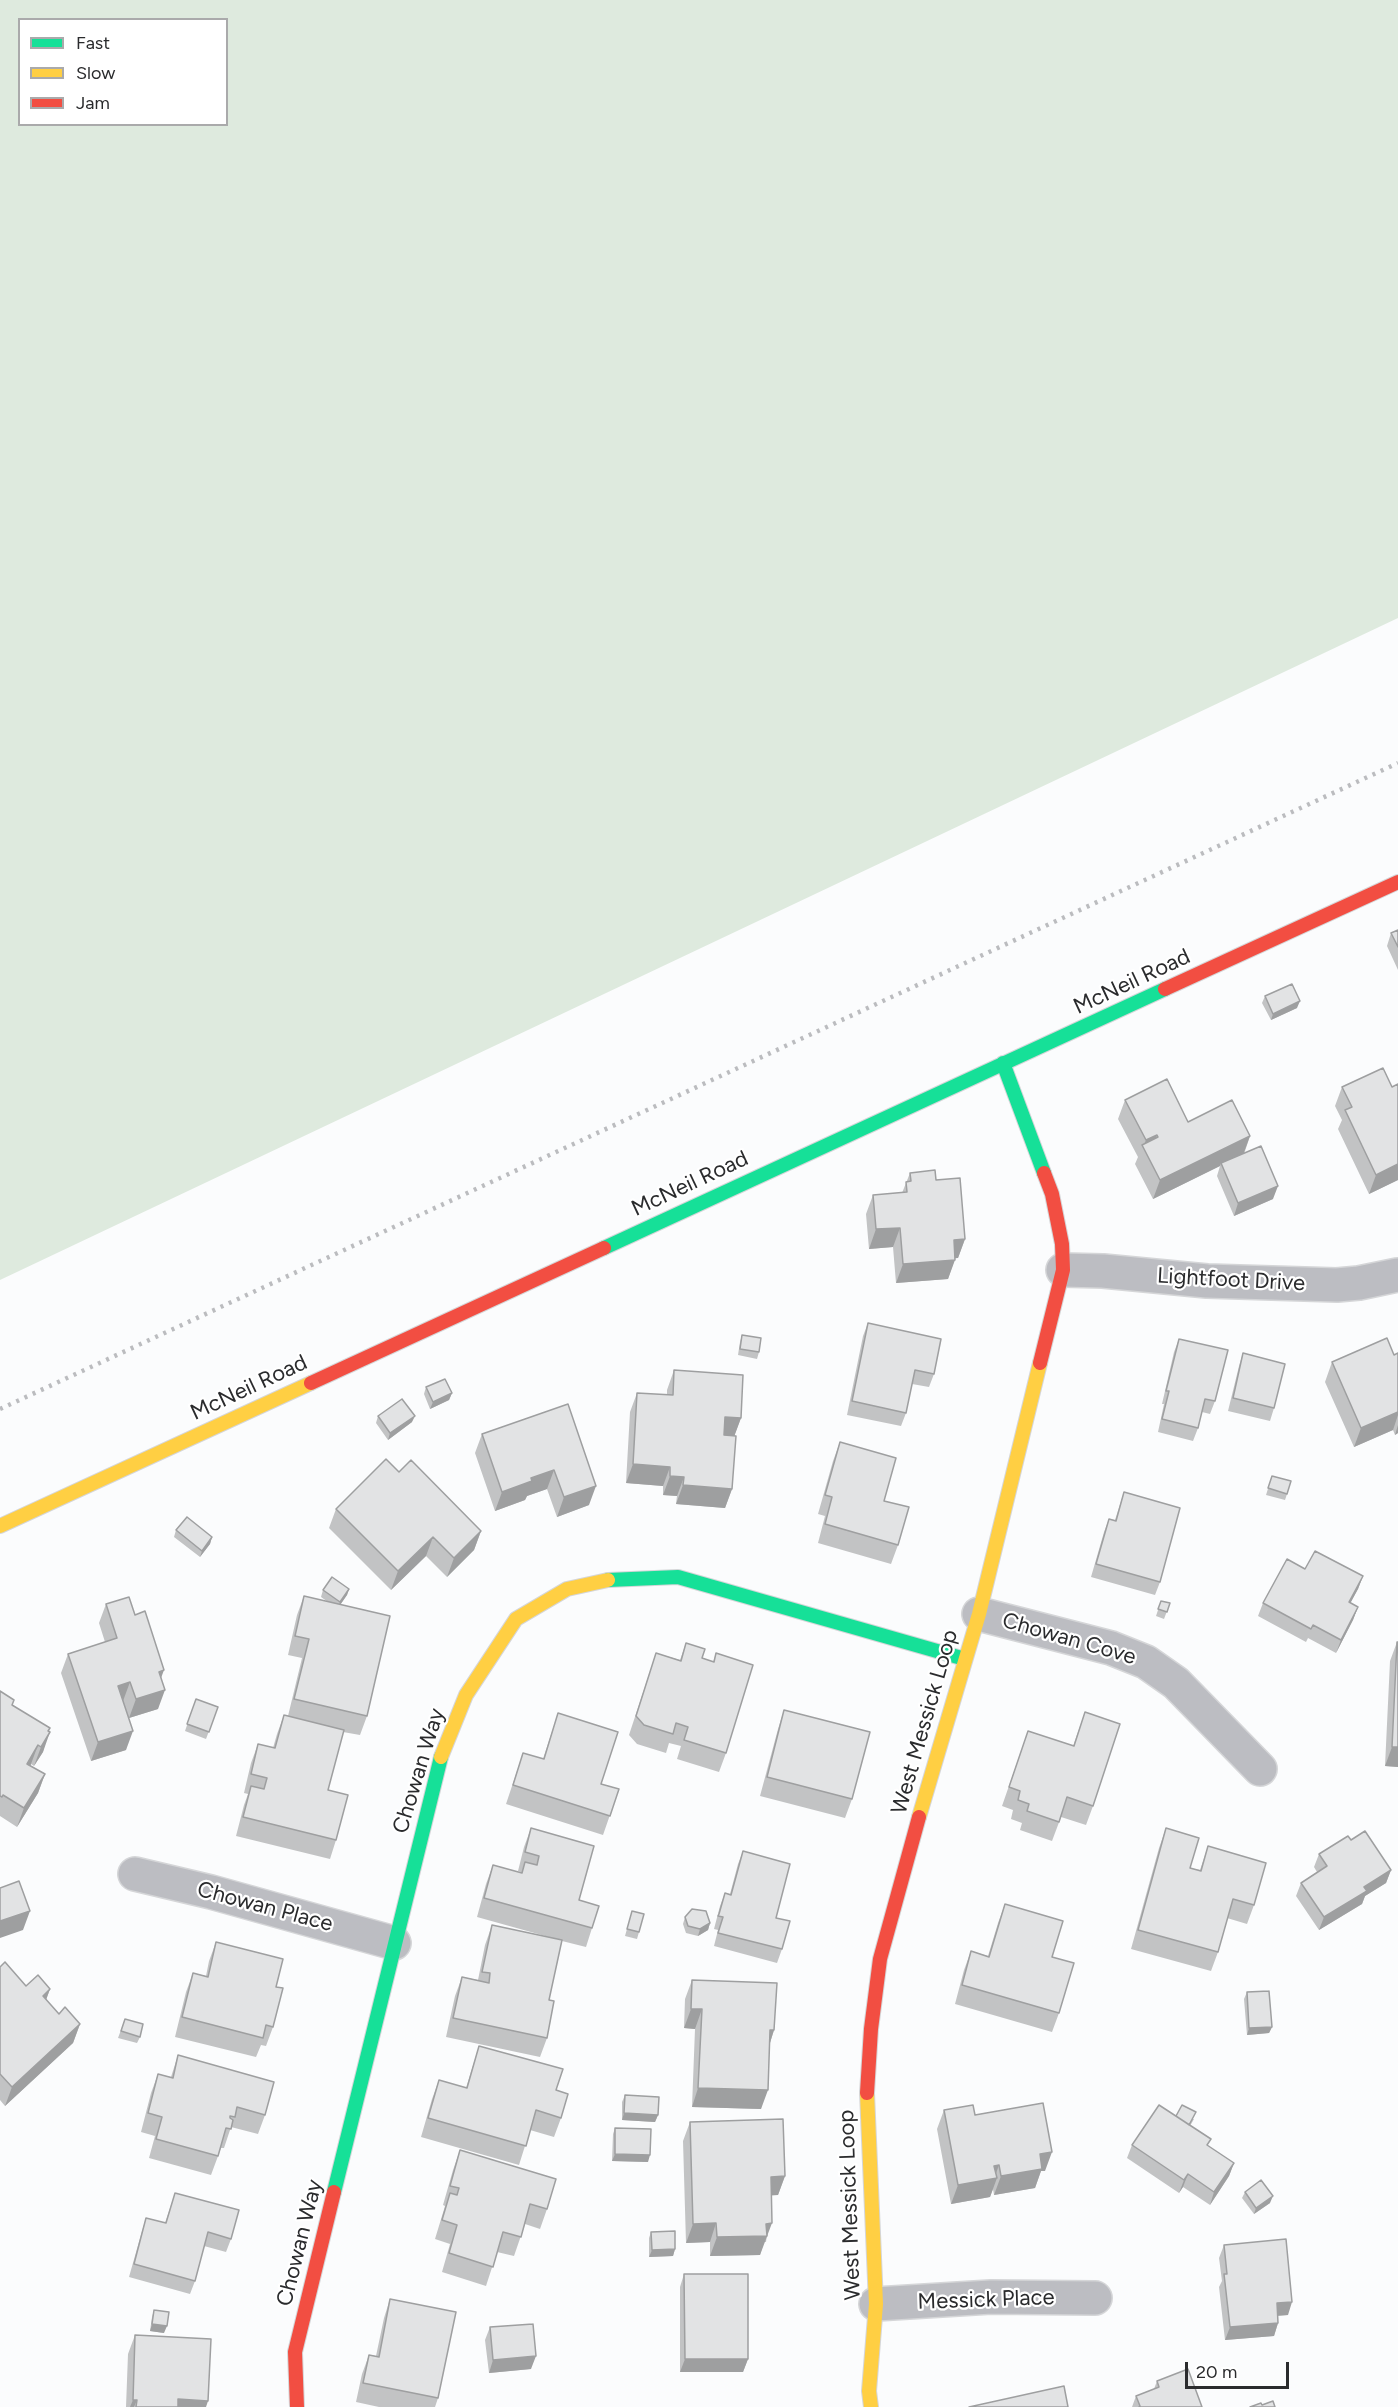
<!DOCTYPE html>
<html>
<head>
<meta charset="utf-8">
<style>
	body { margin:0 }
	#map { position:relative; width:1398px; height:2407px; overflow:hidden; background:#fbfcfd; font-family:Figtree,sans-serif }
	canvas { display:block }
	.legend { position:absolute; left:18px; top:18px; width:210px; height:108px; box-sizing:border-box; background:#fff; border:2px solid #aaaaab; margin:0; padding:8px 10px; list-style:none; font-size:18px; color:#2a2b2d }
	.legend li { display:flex; align-items:center; gap:12px; height:30px }
	.legend b { width:30px; border:2px solid #aaaaab }
	.scale { position:absolute; left:1185px; top:2362px; width:104px; height:27px; box-sizing:border-box; border:3px solid #2a2b2d; border-top:0; padding-left:8px; font-size:18px; line-height:21px; white-space:nowrap; color:#2a2b2d; -webkit-text-stroke:4px #fff; paint-order:stroke }
</style>
</head>
<body>
<div id="map">
<canvas width="1398" height="2407"></canvas>
<ul class="legend">
<li><b style="height:8px;background:#16e098"></b>Fast</li>
<li><b style="height:8px;background:#ffcf43"></b>Slow</li>
<li><b style="height:8px;background:#f24e42"></b>Jam</li>
</ul>
<div class="scale">20 m</div>
</div>
<script>
const ctx = document.querySelector('canvas').getContext('2d');
ctx.lineJoin = 'round';
function fill(path, color) { ctx.fillStyle = color; ctx.fill(path, 'evenodd'); }
const shape = rows => new Path2D(rows.map(r => 'M' + r).join(''));
function stroke(path, color, width, dash) { ctx.strokeStyle = color; ctx.lineWidth = width; ctx.lineCap = dash ? 'butt' : 'round'; ctx.setLineDash(dash || []); ctx.stroke(path); }
function write(font, color, halo, rows, align = 'center') {
  ctx.font = font + ' Figtree,sans-serif'; ctx.lineWidth = 4.5; ctx.setLineDash([]); ctx.textBaseline = 'middle'; ctx.strokeStyle = halo; ctx.fillStyle = color; for (const [text, x, y, turn = 0] of rows) {
    ctx.save(); ctx.translate(x, y); ctx.rotate((+turn || 0) * Math.PI / 180); ctx.textAlign = isNaN(turn) ? turn : align; if (halo) ctx.strokeText(text, 0, 0); ctx.fillText(text, 0, 0); ctx.restore();
  }
}
fill(shape([
	[0,0,1398,0,1398,618,0,1280],
	[20,20,226,20,226,124,20,124]
]), '#deeade');
const street = shape([
	[1063,1270,1103,1271,1207,1281,1337,1285,1359,1283,1398,1275],
	[979,1614,1111,1648,1146,1662,1176,1683,1260,1769],
	[135,1874,211,1892,394,1943],
	[876,2304,991,2297,1095,2298]
]);
const fast = shape([
	[1003,1063,1044,1173],
	[604,1248,1165,989],
	[608,1580,678,1577,965,1659],
	[334,2192,441,1757]
]);
const slow = shape([
	[0,1526,311,1383],
	[441,1757,466,1695,516,1619,567,1589,608,1580],
	[919,1817,979,1614,1040,1363],
	[867,2093,876,2304,869,2391,871,2407]
]);
const jam = shape([
	[1165,989,1398,882],
	[1040,1363,1063,1270,1062,1244,1052,1194,1044,1173],
	[311,1383,604,1248],
	[867,2093,871,2029,880,1959,919,1817],
	[297,2407,295,2352,334,2192]
]);
stroke(street, '#d5d6d8', 36);
stroke(fast, '#d5d6d8', 16);
stroke(slow, '#d5d6d8', 16);
stroke(jam, '#d5d6d8', 16);
stroke(street, '#bcbdc2', 33);
stroke(fast, '#16e098', 14);
stroke(slow, '#ffcf43', 14);
stroke(jam, '#f24e42', 14);
stroke(shape([
	[0,1409,1398,763]
]), '#bbbcbf', 4.5, [3, 6]);
fill(shape([
	[1398,930,1398,970,1387,946,1391,933],
	[1265,996,1297,1008,1271,1020,1262,1003],
	[1342,1087,1392,1087,1398,1180,1369,1194,1338,1129,1342,1120,1335,1106],
	[1125,1100,1188,1122,1250,1136,1244,1154,1273,1199,1234,1216,1217,1176,1220,1166,1153,1199,1135,1164,1138,1157,1118,1119],
	[910,1173,936,1180,965,1239,958,1258,955,1258,948,1279,896,1283,893,1247,869,1249,866,1214,873,1195,902,1193],
	[868,1323,934,1374,929,1387,912,1384,906,1413,901,1426,847,1415,863,1336],
	[742,1335,759,1352,757,1359,738,1355,740,1342],
	[1179,1339,1215,1401,1210,1414,1202,1412,1198,1428,1193,1441,1158,1432,1164,1404,1162,1404,1174,1352],
	[1243,1353,1274,1408,1270,1421,1228,1411,1239,1366],
	[1398,1353,1398,1433,1395,1435,1393,1430,1354,1447,1325,1382,1332,1362,1394,1355],
	[674,1370,741,1418,734,1436,732,1489,725,1508,676,1504,677,1496,663,1495,663,1486,626,1483,630,1412,637,1393,667,1395,667,1390],
	[426,1387,452,1393,449,1400,430,1409,424,1394],
	[568,1404,589,1505,557,1517,547,1489,527,1496,525,1500,495,1511,475,1453,482,1434],
	[378,1416,412,1422,388,1440,376,1423],
	[840,1442,884,1501,898,1545,891,1564,818,1543,825,1516,818,1514,833,1461],
	[399,1472,481,1531,474,1550,447,1577,426,1556,391,1590,329,1528,336,1509],
	[1272,1476,1287,1494,1285,1500,1266,1495],
	[1124,1492,1160,1582,1155,1595,1091,1577,1104,1532,1109,1519,1115,1520],
	[176,1530,212,1537,210,1544,200,1557,174,1537],
	[1305,1569,1363,1576,1358,1589,1350,1603,1358,1607,1353,1620,1336,1653,1308,1638,1306,1642,1258,1616,1263,1603],
	[349,1589,347,1595,340,1605,367,1716,360,1735,343,1732,328,1790,336,1840,330,1859,236,1836,244,1805,248,1794,244,1793,251,1763,258,1744,273,1748,277,1734,284,1715,288,1716,302,1658,288,1655,297,1615,304,1596,328,1602,321,1597,323,1590],
	[1161,1601,1170,1603,1164,1619,1156,1616],
	[106,1604,135,1615,161,1679,158,1709,129,1718,126,1750,91,1761,61,1673,68,1654,105,1642,99,1623],
	[1397,1642,1398,1767,1385,1766,1390,1661],
	[686,1643,702,1658,713,1662,716,1653,726,1753,719,1772,677,1759,681,1746,669,1743,666,1753,637,1744,629,1735,656,1653,680,1660],
	[0,1691,13,1705,48,1731,43,1752,34,1766,31,1764,31,1766,45,1774,38,1793,17,1827,0,1816],
	[196,1699,218,1707,206,1739,185,1731],
	[784,1710,852,1799,845,1818,760,1796,778,1729],
	[1085,1712,1093,1806,1086,1825,1061,1817,1052,1841,1020,1830,1022,1823,1011,1819,1013,1810,1002,1806,1028,1731,1073,1746],
	[558,1713,601,1784,619,1789,603,1835,506,1804,523,1753,543,1759],
	[531,1828,579,1900,592,1928,586,1947,562,1941,549,2000,547,2038,540,2057,446,2037,455,1996,462,1977,478,1980,485,1945,492,1925,556,1939,477,1917,486,1884,493,1865,521,1873,521,1872,518,1871,524,1847],
	[1166,1828,1190,1868,1200,1870,1208,1846,1254,1905,1247,1924,1227,1918,1218,1952,1211,1971,1131,1949,1159,1848],
	[1351,1840,1391,1870,1386,1883,1365,1896,1362,1904,1319,1930,1296,1896,1301,1883,1317,1872,1314,1867,1319,1854],
	[743,1851,776,1918,782,1949,777,1963,714,1946,718,1930,714,1929,720,1906,725,1893,730,1894,738,1864],
	[1005,1904,1052,1957,1059,2013,1052,2032,955,2004,964,1970,971,1951,988,1956,998,1923],
	[632,1911,639,1932,637,1939,625,1936],
	[685,1917,710,1923,708,1930,698,1936,686,1933,683,1924],
	[216,1942,276,1987,273,2027,266,2046,261,2045,256,2057,175,2037,186,1992,193,1973,206,1976,209,1961],
	[0,1967,26,1986,50,1989,46,2000,59,2014,80,2024,73,2043,5,2106,0,2100],
	[692,1980,774,2030,770,2043,761,2109,692,2107,695,2029,684,2028,685,1999],
	[1247,1992,1272,2027,1269,2033,1247,2035,1244,1999],
	[125,2019,140,2037,137,2043,118,2038],
	[479,2046,556,2090,561,2118,554,2137,530,2130,519,2165,421,2137,432,2099,439,2080,466,2088],
	[178,2055,265,2115,258,2134,231,2127,224,2148,221,2148,211,2175,149,2158,155,2136,141,2132,151,2093,158,2074,171,2077],
	[625,2095,658,2115,655,2122,622,2120,622,2102],
	[944,2110,975,2115,1045,2171,1041,2171,1035,2188,994,2195,993,2189,990,2197,951,2204,937,2129],
	[1176,2116,1194,2119,1190,2126,1208,2146,1234,2163,1229,2176,1210,2205,1183,2187,1179,2193,1127,2158,1132,2145],
	[690,2122,785,2176,778,2195,772,2195,766,2242,764,2242,760,2255,710,2256,710,2242,686,2243,683,2141],
	[615,2128,648,2162,612,2161,613,2134],
	[460,2150,547,2209,540,2229,525,2224,514,2256,497,2252,486,2286,442,2272,450,2244,435,2239,445,2206,443,2205,453,2170],
	[1245,2192,1270,2203,1254,2214,1242,2198],
	[175,2193,231,2239,226,2252,204,2246,195,2281,190,2294,129,2277,142,2231,146,2218,165,2223],
	[651,2232,675,2249,673,2256,649,2257,649,2238],
	[1224,2245,1288,2315,1278,2316,1278,2323,1274,2336,1225,2340,1219,2287,1222,2281,1219,2258],
	[684,2274,748,2359,743,2372,680,2372,680,2287],
	[390,2299,438,2398,435,2407,379,2407,356,2402,362,2374,369,2355,376,2356,384,2318],
	[154,2310,164,2333,150,2331,152,2317],
	[490,2327,531,2369,489,2373,485,2340],
	[135,2335,206,2407,126,2407,128,2354],
	[1157,2381,1202,2407,1132,2407,1136,2396,1154,2389]
]), '#c2c3c4');
fill(shape([
	[1300,1001,1297,1008,1271,1020,1273,1014],
	[1157,1135,1150,1154,1143,1147,1146,1140],
	[1250,1136,1243,1155,1221,1163,1220,1166,1153,1199,1160,1180],
	[1398,1164,1398,1180,1369,1194,1376,1175],
	[1278,1186,1273,1199,1234,1216,1238,1203],
	[900,1228,893,1247,869,1249,876,1229],
	[965,1239,958,1258,947,1259,954,1240],
	[955,1260,948,1279,896,1283,903,1264],
	[452,1393,449,1400,430,1409,433,1402],
	[1398,1412,1398,1415,1393,1430,1354,1447,1361,1428],
	[415,1416,412,1422,388,1440,390,1433],
	[725,1417,741,1418,734,1437,718,1436],
	[1398,1425,1398,1433,1395,1435],
	[633,1464,670,1467,663,1486,626,1483],
	[554,1470,547,1489,527,1496,525,1500,495,1511,502,1492,531,1478],
	[670,1476,684,1477,677,1496,663,1495],
	[683,1485,732,1489,725,1508,676,1504],
	[596,1486,589,1505,557,1517,564,1497],
	[481,1531,474,1550,447,1577,454,1558],
	[212,1537,210,1544,200,1557,202,1551],
	[433,1537,426,1556,391,1590,398,1571],
	[1363,1576,1358,1589,1344,1615,1349,1602],
	[349,1589,347,1595,338,1608,340,1602],
	[1358,1607,1353,1620,1336,1653,1341,1640],
	[164,1670,157,1689,159,1672],
	[130,1682,123,1701,118,1686],
	[165,1690,158,1709,129,1718,136,1699],
	[133,1731,126,1750,91,1761,98,1742],
	[50,1732,43,1752,34,1766,41,1747],
	[38,1745,31,1764,20,1783,27,1764],
	[1392,1747,1398,1747,1398,1767,1385,1766],
	[45,1774,38,1793,17,1827,24,1808],
	[1391,1870,1386,1883,1365,1896,1362,1904,1319,1930,1324,1917,1364,1887],
	[30,1911,23,1930,0,1938,0,1921],
	[710,1923,708,1930,698,1936,700,1929],
	[50,1989,43,2008,43,1996],
	[691,2009,702,2009,695,2029,684,2028],
	[80,2024,73,2043,5,2106,12,2087],
	[1272,2027,1269,2033,1247,2035,1249,2028],
	[770,2030,774,2030,768,2049],
	[698,2088,768,2090,761,2109,692,2107],
	[624,2113,658,2115,655,2122,622,2120],
	[1052,2152,1045,2171,1041,2171,1035,2188,994,2195,1001,2176,1040,2154],
	[615,2154,650,2155,648,2162,612,2161],
	[1234,2163,1229,2176,1210,2205,1214,2192],
	[999,2165,994,2179,997,2178,990,2197,951,2204,958,2185,994,2166],
	[1188,2174,1183,2187,1179,2193,1184,2180],
	[785,2176,778,2195,764,2196,771,2177],
	[1273,2196,1270,2203,1254,2214,1256,2208],
	[716,2223,710,2242,686,2243,693,2224],
	[772,2223,760,2255,710,2256,717,2237,766,2224],
	[675,2249,673,2256,649,2257,652,2250],
	[1292,2302,1288,2315,1272,2316,1277,2303],
	[1278,2323,1274,2336,1225,2340,1230,2327],
	[152,2324,167,2326,164,2333,150,2331],
	[536,2356,531,2369,489,2373,493,2360],
	[685,2359,748,2359,743,2372,680,2372],
	[178,2399,208,2401,206,2407,175,2407],
	[133,2400,137,2400,134,2407,130,2407]
]), '#9e9fa0');
const building = shape([
	[1398,930,1398,947,1391,933,1398,930],
	[1292,984,1300,1001,1273,1014,1265,996,1292,984],
	[1383,1068,1392,1087,1398,1084,1398,1164,1376,1175,1345,1110,1352,1107,1342,1087,1383,1068],
	[1167,1079,1188,1122,1232,1100,1250,1136,1160,1180,1142,1145,1158,1137,1157,1135,1146,1140,1125,1100,1167,1079],
	[1261,1146,1278,1186,1238,1203,1221,1163,1261,1146],
	[935,1170,936,1180,960,1178,965,1239,954,1240,955,1260,903,1264,900,1228,876,1229,873,1195,907,1192,906,1182,911,1181,910,1173,935,1170],
	[868,1323,941,1339,934,1374,915,1370,906,1413,852,1401,868,1323],
	[742,1335,761,1338,759,1352,740,1349,742,1335],
	[1387,1338,1394,1355,1398,1353,1398,1412,1361,1428,1332,1362,1387,1338],
	[1179,1339,1228,1350,1215,1401,1205,1399,1198,1428,1162,1419,1169,1391,1166,1391,1179,1339],
	[1243,1353,1285,1364,1274,1408,1233,1398,1243,1353],
	[674,1370,743,1375,741,1418,725,1417,724,1435,736,1436,732,1489,683,1485,684,1477,670,1476,670,1467,633,1464,637,1393,673,1395,674,1370],
	[445,1379,452,1393,433,1402,426,1387,445,1379],
	[402,1399,415,1416,390,1433,378,1416,402,1399],
	[568,1404,596,1486,564,1497,554,1470,531,1478,532,1481,502,1492,482,1434,568,1404],
	[840,1442,896,1458,884,1501,909,1507,898,1545,825,1524,832,1497,825,1495,840,1442],
	[386,1459,399,1472,411,1460,481,1531,454,1558,433,1537,398,1571,336,1509,386,1459],
	[1272,1476,1291,1481,1287,1494,1268,1488,1272,1476],
	[1124,1492,1180,1508,1160,1582,1096,1564,1109,1519,1116,1521,1124,1492],
	[187,1517,212,1537,202,1551,176,1530,187,1517],
	[1315,1551,1363,1576,1349,1602,1358,1607,1341,1640,1313,1625,1311,1629,1263,1603,1287,1559,1305,1569,1315,1551],
	[332,1577,349,1589,340,1602,323,1590,332,1577],
	[304,1596,390,1616,367,1716,294,1699,309,1639,295,1636,304,1596],
	[129,1597,135,1615,145,1611,164,1670,159,1672,165,1690,136,1699,130,1682,118,1686,133,1731,98,1742,68,1654,117,1638,106,1604,129,1597],
	[1161,1601,1170,1603,1167,1612,1158,1609,1161,1601],
	[1397,1642,1398,1642,1398,1747,1392,1747,1397,1642],
	[686,1643,705,1649,702,1658,714,1662,716,1653,753,1665,726,1753,684,1740,688,1727,676,1723,673,1734,644,1725,636,1716,656,1653,681,1661,686,1643],
	[0,1691,14,1700,12,1705,50,1728,48,1731,50,1732,41,1747,38,1745,27,1764,45,1774,24,1808,3,1795,2,1797,0,1796,0,1691],
	[196,1699,218,1707,209,1732,187,1724,196,1699],
	[784,1710,870,1732,852,1799,767,1777,784,1710],
	[1085,1712,1120,1724,1093,1806,1067,1797,1059,1822,1027,1811,1029,1804,1018,1800,1020,1791,1009,1787,1028,1731,1074,1746,1085,1712],
	[558,1713,618,1732,601,1784,619,1789,610,1816,513,1785,523,1753,544,1759,558,1713],
	[284,1715,344,1730,328,1790,348,1795,336,1840,243,1817,251,1786,264,1789,267,1778,251,1774,258,1744,275,1748,284,1715],
	[531,1828,594,1846,579,1900,599,1906,592,1928,484,1898,493,1865,522,1873,525,1862,537,1865,539,1856,525,1852,531,1828],
	[1166,1828,1199,1838,1190,1868,1201,1871,1208,1846,1266,1863,1254,1905,1233,1899,1218,1952,1138,1930,1166,1828],
	[1365,1831,1391,1870,1364,1887,1367,1891,1324,1917,1301,1883,1327,1866,1319,1854,1348,1836,1351,1840,1365,1831],
	[743,1851,790,1864,776,1918,790,1921,782,1949,718,1933,723,1917,718,1916,719,1914,725,1893,731,1895,743,1851],
	[19,1881,30,1911,0,1921,0,1888,19,1881],
	[1005,1904,1063,1921,1052,1957,1074,1963,1059,2013,962,1985,971,1951,989,1957,1005,1904],
	[692,1909,706,1911,710,1923,700,1929,688,1926,685,1917,692,1909],
	[632,1911,644,1914,639,1932,627,1929,632,1911],
	[492,1925,562,1940,549,2000,554,2001,547,2038,453,2018,462,1977,489,1983,490,1973,482,1972,492,1925],
	[216,1942,283,1959,276,1987,283,1988,273,2027,266,2025,263,2038,182,2017,193,1973,208,1977,216,1942],
	[5,1962,26,1986,38,1975,50,1989,43,1996,59,2014,65,2007,80,2024,12,2087,0,2074,0,1967,5,1962],
	[692,1980,777,1983,774,2030,770,2030,768,2090,698,2088,702,2009,691,2009,692,1980],
	[1269,1991,1272,2027,1249,2028,1247,1992,1269,1991],
	[125,2019,143,2024,140,2037,121,2031,125,2019],
	[479,2046,563,2069,556,2090,568,2094,561,2118,536,2110,526,2146,428,2118,439,2080,467,2088,479,2046],
	[178,2055,274,2082,265,2115,237,2107,235,2117,230,2116,230,2118,233,2120,231,2129,226,2128,218,2156,156,2139,162,2117,148,2113,158,2074,173,2078,178,2055],
	[625,2095,659,2097,658,2115,624,2113,625,2095],
	[1043,2103,1052,2152,1040,2154,1042,2169,1001,2176,999,2165,994,2166,997,2178,958,2185,944,2110,973,2105,975,2115,1043,2103],
	[1159,2105,1211,2139,1207,2145,1234,2163,1214,2192,1188,2174,1184,2180,1132,2145,1159,2105],
	[1182,2105,1196,2112,1189,2125,1176,2116,1182,2105],
	[783,2119,785,2176,771,2177,772,2223,766,2224,767,2236,717,2237,716,2223,693,2224,690,2122,783,2119],
	[615,2128,651,2129,650,2155,615,2154,615,2128],
	[460,2150,556,2179,547,2209,530,2204,521,2237,503,2232,493,2267,449,2253,457,2225,442,2220,450,2193,457,2195,459,2188,450,2186,460,2150],
	[1261,2180,1273,2196,1256,2208,1245,2192,1261,2180],
	[175,2193,239,2210,231,2239,208,2232,195,2281,134,2264,146,2218,166,2223,175,2193],
	[675,2231,675,2249,652,2250,651,2232,675,2231],
	[1286,2239,1292,2302,1277,2303,1278,2323,1230,2327,1224,2274,1227,2274,1224,2245,1286,2239],
	[684,2274,748,2274,748,2359,685,2359,684,2274],
	[390,2299,456,2312,438,2398,363,2383,369,2355,379,2357,390,2299],
	[154,2310,169,2312,167,2326,152,2324,154,2310],
	[533,2324,536,2356,493,2360,490,2327,533,2324],
	[135,2335,211,2339,208,2401,178,2399,178,2407,136,2407,137,2400,133,2400,135,2335],
	[1188,2369,1202,2407,1139,2407,1140,2406,1136,2396,1159,2387,1157,2381,1188,2369],
	[1064,2386,1068,2407,969,2407,1064,2386],
	[1273,2401,1275,2407,1250,2407,1261,2403,1262,2405,1273,2401]
]);
fill(building, '#e2e3e4');
stroke(building, '#9e9fa0', 1.5);
write('22px', '#2a2b2d', '#fff', [
	["McNeil Road",1132,982,-25],
	["McNeil Road",690,1184,-25],
	["Lightfoot Drive",1231,1280,3],
	["McNeil Road",249,1388,-25],
	["Chowan Cove",1069,1639,16],
	["West Messick Loop",925,1722,-74],
	["Chowan Way",419,1771,-73],
	["Chowan Place",265,1907,15],
	["West Messick Loop",850,2205,-92],
	["Chowan Way",300,2243,-76],
	["Messick Place",986,2300,-2]
]);
</script>
</body>
</html>
